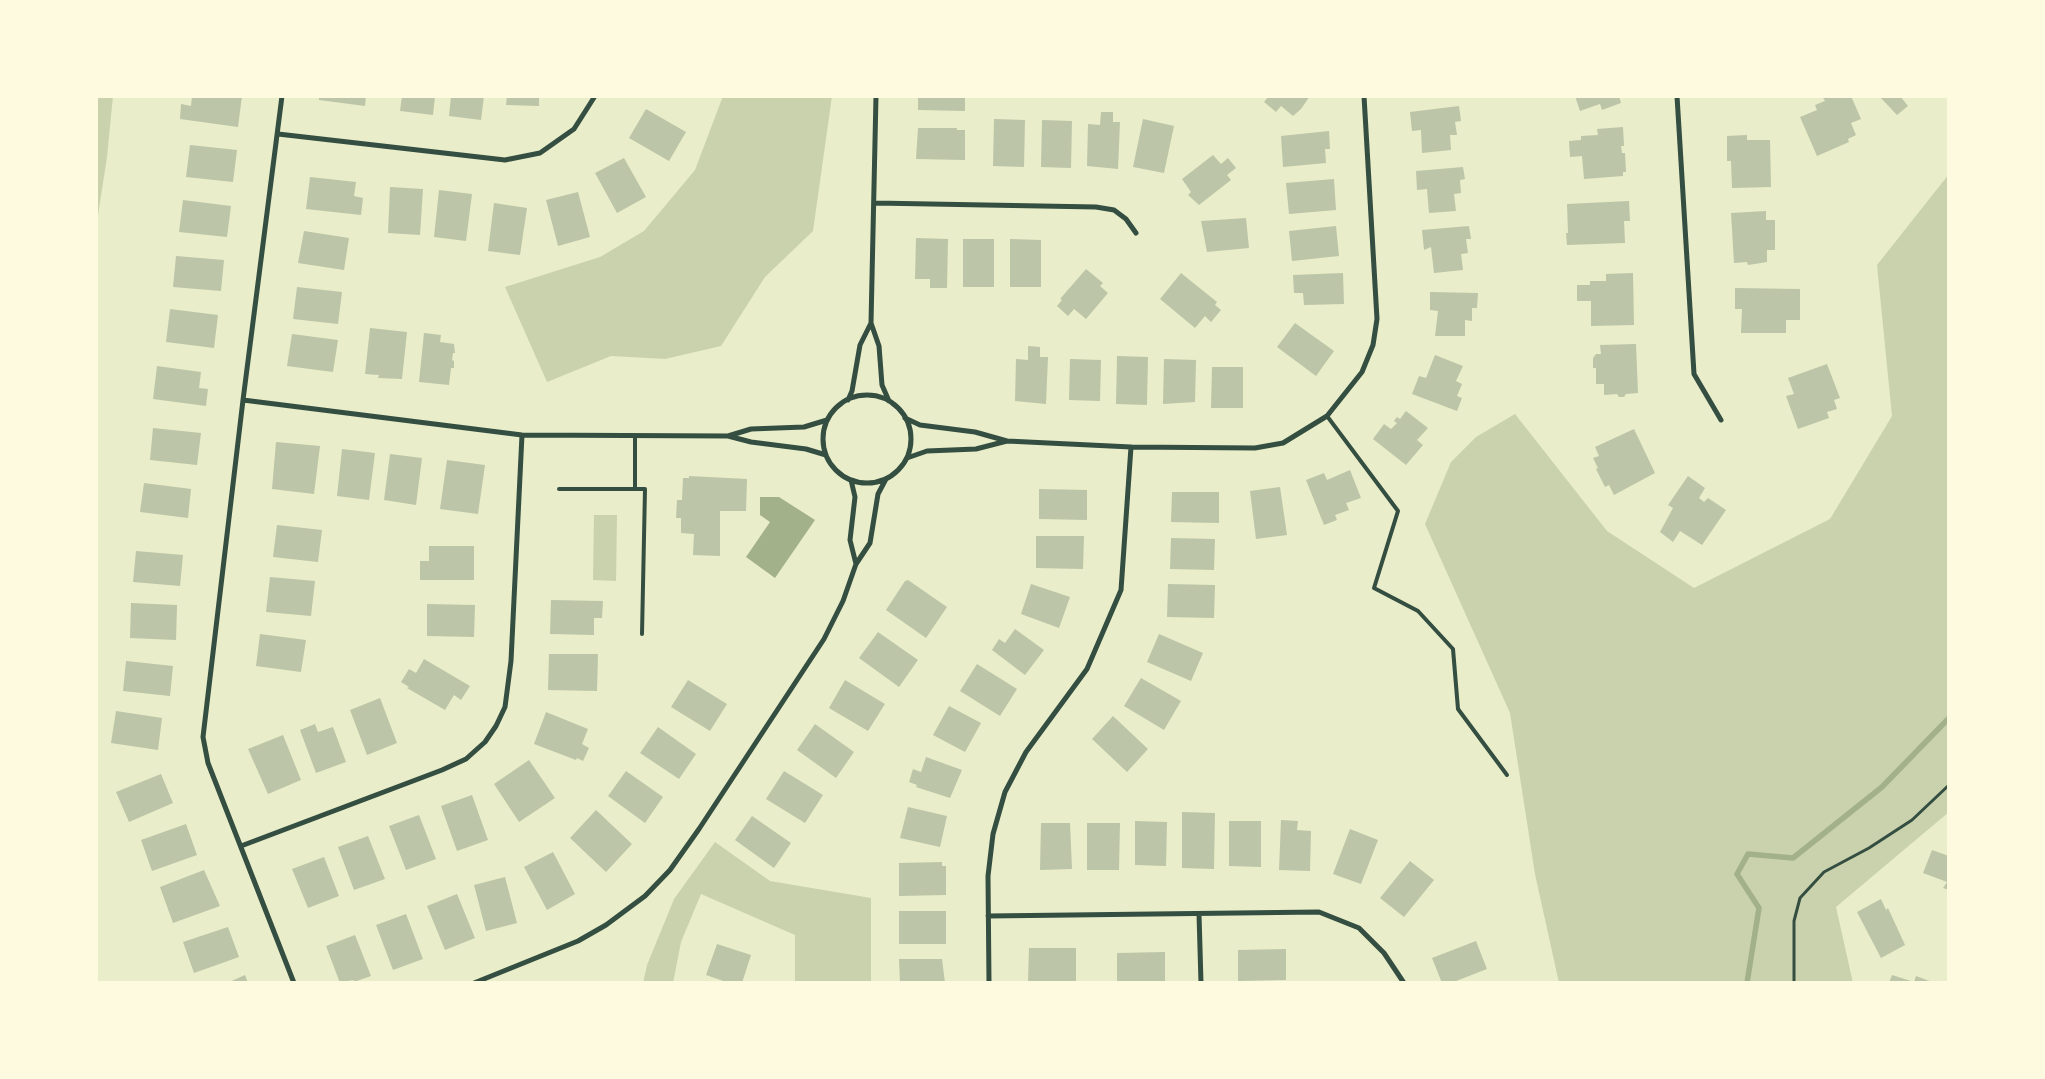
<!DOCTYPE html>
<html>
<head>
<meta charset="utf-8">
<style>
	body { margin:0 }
	#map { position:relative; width:2045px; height:1079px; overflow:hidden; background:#e9edc9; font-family:"PT Sans Narrow",sans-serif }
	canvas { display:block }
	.frame { position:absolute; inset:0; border:98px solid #fefae0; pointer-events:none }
</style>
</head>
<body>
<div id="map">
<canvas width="2045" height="1079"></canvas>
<div class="frame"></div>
</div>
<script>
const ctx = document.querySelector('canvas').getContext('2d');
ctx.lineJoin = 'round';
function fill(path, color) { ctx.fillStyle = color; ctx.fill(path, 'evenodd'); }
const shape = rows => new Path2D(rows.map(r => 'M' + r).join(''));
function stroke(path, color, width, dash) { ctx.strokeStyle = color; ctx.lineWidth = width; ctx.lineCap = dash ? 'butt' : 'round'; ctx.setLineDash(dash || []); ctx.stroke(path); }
fill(shape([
	[96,96,113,96,107,157,96,228],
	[723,96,832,96,813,231,765,277,721,346,665,359,611,356,547,382,505,287,600,257,644,231,695,170],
	[1949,174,1949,812,1836,907,1853,983,1559,983,1535,874,1510,713,1425,524,1451,462,1476,437,1515,414,1607,531,1694,588,1830,519,1892,416,1877,265],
	[594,515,617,515,616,581,593,580],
	[715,842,770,881,871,898,871,983,795,983,795,935,701,894,681,942,673,983,643,983,647,965,674,899]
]), '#cad2ad');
fill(shape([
	[760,497,779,497,815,520,775,578,746,557,770,522,760,515]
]), '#a3b18a');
stroke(shape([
	[1747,983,1759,908,1737,874,1748,854,1793,858,1882,787,1949,718]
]), '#a3b18a', 5.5);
fill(shape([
	[192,96,242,96,238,127,180,119,181,104,191,106],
	[319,96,366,96,365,106,319,100],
	[402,96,435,96,433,115,400,111],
	[451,96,484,96,481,120,449,116],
	[507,96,539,96,539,106,506,105],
	[918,96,965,96,965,111,918,110],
	[1269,96,1310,96,1301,109,1293,116,1281,106,1276,112,1264,102],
	[1575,96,1619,96,1621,103,1602,110,1600,104,1580,111],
	[1822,96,1851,96,1861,119,1851,123,1856,135,1848,139,1849,142,1817,156,1800,117,1817,110,1815,105,1825,101],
	[1879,96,1900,96,1908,106,1897,115],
	[1459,106,1461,121,1455,122,1457,135,1450,135,1451,150,1422,153,1421,130,1412,131,1410,112],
	[646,109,686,132,669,161,629,138],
	[1101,112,1113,112,1113,122,1120,122,1118,169,1087,166,1088,124,1100,125],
	[994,119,1025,120,1024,167,993,166],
	[1143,119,1174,126,1164,173,1133,167],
	[1042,120,1072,121,1071,168,1041,167],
	[1623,127,1624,146,1621,146,1622,153,1625,153,1626,172,1623,172,1623,176,1584,179,1582,156,1570,157,1569,141,1581,140,1581,136,1598,135,1597,129],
	[918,128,957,128,957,130,965,130,965,160,916,159],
	[1329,131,1330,149,1325,149,1326,163,1283,167,1281,136],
	[1747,135,1747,140,1770,140,1771,187,1732,188,1731,161,1727,161,1727,136],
	[190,145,237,150,233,182,186,177],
	[1213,155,1221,164,1228,158,1236,168,1227,175,1231,180,1199,205,1188,195,1191,192,1182,179],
	[624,158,646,197,617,213,595,173],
	[1463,167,1465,179,1460,180,1461,193,1454,194,1456,211,1429,213,1427,189,1417,190,1416,171],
	[310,177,356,182,354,196,363,198,361,215,306,209],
	[1334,179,1336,210,1289,214,1286,183],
	[390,187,423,189,420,235,388,233],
	[439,190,472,194,466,241,434,237],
	[578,192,590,237,558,246,546,200],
	[183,200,231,206,227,237,179,232],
	[1629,201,1630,221,1624,221,1625,243,1567,245,1566,233,1568,233,1567,204],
	[494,203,527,208,520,255,488,251],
	[1766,211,1766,220,1775,220,1775,250,1767,250,1767,262,1748,265,1747,262,1734,263,1731,213],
	[1246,218,1249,248,1207,252,1201,221],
	[1336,226,1339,256,1292,261,1289,231],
	[1469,226,1471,239,1466,239,1468,253,1461,254,1463,270,1434,273,1431,247,1424,250,1422,230],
	[304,231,349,238,344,270,298,263],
	[916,238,948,239,947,288,930,288,930,279,915,279],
	[963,239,994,239,994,287,963,287],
	[1010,239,1041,240,1041,287,1010,287],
	[176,256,224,260,221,291,173,287],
	[1086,269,1103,283,1100,286,1108,293,1086,319,1074,309,1068,316,1057,306,1062,300,1060,299],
	[1181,273,1217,302,1215,305,1221,310,1211,322,1205,316,1195,328,1160,299],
	[1343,273,1344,304,1304,305,1303,293,1294,293,1293,275],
	[1633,273,1634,325,1591,326,1591,301,1577,301,1577,285,1590,285,1590,281,1606,281,1606,274],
	[297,287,342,292,338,324,293,319],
	[1735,288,1800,289,1800,320,1786,320,1786,333,1741,333,1742,309,1735,309],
	[1430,292,1478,293,1477,308,1472,308,1472,321,1465,320,1465,336,1435,336,1438,311,1430,310],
	[170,309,218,315,214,348,166,342],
	[1295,323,1334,351,1316,376,1277,347],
	[370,328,407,332,402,379,378,378,379,375,365,374],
	[424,333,441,335,440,342,454,344,455,353,453,353,452,360,454,361,454,368,451,368,449,385,419,382],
	[292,334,338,340,333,372,287,366],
	[1636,344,1638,393,1626,394,1624,397,1619,397,1617,394,1604,395,1604,384,1596,384,1596,368,1593,368,1593,358,1596,354,1601,354,1600,345],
	[1028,346,1040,347,1040,357,1048,357,1046,404,1015,401,1016,359,1028,360],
	[1435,355,1463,366,1456,381,1462,384,1457,396,1462,398,1457,411,1412,394,1419,376,1426,378],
	[1117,356,1148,357,1147,405,1116,404],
	[1070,359,1101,360,1100,401,1069,400],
	[1164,359,1196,360,1195,402,1163,404],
	[1827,364,1840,398,1834,400,1837,409,1827,412,1829,418,1798,429,1786,396,1794,394,1788,378],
	[157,366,201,372,199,388,208,389,206,406,153,399],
	[1212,367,1243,367,1243,408,1211,408],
	[1406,411,1428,428,1417,440,1423,445,1406,465,1373,439,1384,424,1391,429,1397,423,1394,421,1397,417,1400,419],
	[153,428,201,433,197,465,150,460],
	[1634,429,1655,473,1614,495,1609,485,1605,487,1596,469,1598,468,1593,458,1599,456,1595,447],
	[276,442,320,446,314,494,272,489],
	[342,449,375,453,369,500,337,496],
	[390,454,422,458,416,505,384,500],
	[447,460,485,465,478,514,440,509],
	[1350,470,1361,498,1346,503,1349,510,1335,515,1337,520,1324,525,1306,480,1324,473,1327,480],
	[689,476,747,479,746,511,720,511,720,556,693,555,694,534,681,533,681,518,676,518,677,500,682,500,683,478,689,478],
	[1688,476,1705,488,1699,498,1704,502,1708,498,1726,510,1702,545,1680,531,1673,542,1660,532,1673,508,1668,505],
	[144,483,191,489,188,518,140,512],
	[1280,487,1287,535,1256,539,1250,491],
	[1039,489,1087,490,1087,520,1039,519],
	[1172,492,1219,492,1219,523,1171,522],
	[277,525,322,530,318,562,273,557],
	[1036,536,1084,536,1083,569,1036,568],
	[1171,538,1215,539,1214,570,1170,569],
	[429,546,474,546,474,580,420,580,420,561,429,561],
	[136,551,183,555,180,586,133,582],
	[270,577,315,581,311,616,266,612],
	[908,580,947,607,926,638,886,610,905,581],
	[1031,584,1070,597,1059,628,1021,614],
	[1168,584,1215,585,1214,618,1167,617],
	[551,600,603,601,602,618,594,618,594,635,550,634],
	[131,603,177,605,176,640,130,638],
	[427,604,475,605,474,637,427,636],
	[1015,629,1044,650,1025,675,992,650,999,639,1005,643],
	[878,632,918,660,899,687,859,658],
	[260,634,306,640,301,672,256,666],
	[1159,634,1203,653,1191,681,1147,662],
	[549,654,598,654,597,691,548,690],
	[424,659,470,686,461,700,454,695,445,710,407,688,409,687,401,682,409,669,416,673],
	[126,661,173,666,170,696,123,691],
	[977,664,1017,689,1000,716,960,691],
	[1141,678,1181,701,1164,730,1124,706],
	[688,680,727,704,710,731,671,707],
	[845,680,885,704,868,731,829,708],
	[380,698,397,743,367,755,350,710],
	[949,706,981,723,965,752,933,735],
	[116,711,162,718,158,750,111,743],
	[546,712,588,729,582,744,589,748,583,761,577,758,576,760,534,744],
	[1113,716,1148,749,1127,772,1092,739],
	[315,724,318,732,333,727,346,762,316,773,300,730],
	[815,724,854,752,836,778,797,750],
	[658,727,696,754,679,779,640,753],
	[283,735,301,780,268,794,248,749],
	[926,757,962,770,950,798,916,787,917,785,909,782,913,769,921,772],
	[529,760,555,798,519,822,494,784],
	[626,771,663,797,645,823,608,796],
	[784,771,823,795,805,823,766,799],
	[161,774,173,803,129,822,116,792],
	[472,795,488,840,457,851,441,806],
	[908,807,947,816,940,847,900,838],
	[596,810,632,844,606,872,570,838],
	[1182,812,1215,813,1214,869,1182,868],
	[419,815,436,859,406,870,389,826],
	[752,816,791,843,774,868,735,840],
	[1281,820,1298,821,1297,830,1311,831,1310,871,1279,870],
	[1135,821,1167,822,1166,866,1135,865],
	[1229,821,1261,821,1261,867,1229,866],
	[1041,823,1070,823,1072,869,1040,870],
	[1087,823,1120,823,1119,870,1087,870],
	[186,824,197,855,152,871,141,840],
	[1350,829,1378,840,1361,884,1333,874],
	[368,836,385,879,354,890,338,847],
	[1932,850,1949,856,1949,890,1943,888,1947,882,1923,873],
	[553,852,575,894,547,910,524,867],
	[324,857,339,896,308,908,292,869],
	[1410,861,1434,880,1404,917,1380,898],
	[942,862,942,866,946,866,946,895,899,896,899,863],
	[204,870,220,906,173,923,160,887],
	[505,877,517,923,486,931,474,885],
	[457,894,475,938,445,950,427,906],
	[1881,899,1886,910,1888,908,1905,945,1881,958,1857,912],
	[899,911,946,911,946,944,899,944],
	[406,914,423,959,393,970,376,925],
	[228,927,239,957,194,973,183,942],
	[355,935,371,976,354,982,353,980,340,983,326,946],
	[1476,941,1487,969,1451,983,1442,983,1432,958],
	[717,944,751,955,742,983,729,983,706,975],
	[1029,948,1076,948,1076,983,1028,983],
	[1286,949,1286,980,1238,981,1238,950],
	[1165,952,1165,983,1117,983,1117,953],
	[899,959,942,959,945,983,900,983],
	[245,975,248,983,227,983],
	[1892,975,1914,982,1916,976,1935,983,1889,983]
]), '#bcc5a7');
stroke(shape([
	[1794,983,1794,921,1800,898,1824,872,1869,848,1912,820,1949,785]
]), '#344e41', 3);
stroke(shape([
	[1327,416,1398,511,1374,588,1418,611,1453,649,1458,709,1507,775],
	[635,437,635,489,645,489,642,634],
	[559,489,635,489]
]), '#344e41', 4);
stroke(shape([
	[282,96,243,400,203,737,208,763,294,983],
	[1677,96,1694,374,1721,420],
	[278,134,505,160,540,153,574,129,595,96],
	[875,203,1096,207,1114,210,1126,219,1136,233],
	[871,323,876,96],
	'823 439a44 44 0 1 1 88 0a44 44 0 1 1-88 0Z',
	[243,400,522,435,728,436],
	[848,400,852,391,860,345,871,323,879,346,882,385,889,401],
	[905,418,920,425,975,432,1007,441,976,449,927,451,907,458],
	[1007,441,1131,447,1255,448,1283,443,1327,416,1362,372,1373,345,1377,319,1364,96],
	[826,455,806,449,751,442,728,436,751,429,804,427,827,420],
	[851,480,855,497,850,540,856,564,870,543,878,494,886,479],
	[241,846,442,770,466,759,485,742,496,726,505,707,511,661,522,435],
	[1199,914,1201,983],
	[988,916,1319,912,1359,928,1384,953,1404,983],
	[474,983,578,941,606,925,645,896,670,870,699,829,824,639,843,601,856,564],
	[989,983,988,876,993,834,1005,792,1026,752,1087,669,1121,590,1131,447]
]), '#344e41', 5);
</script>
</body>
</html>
